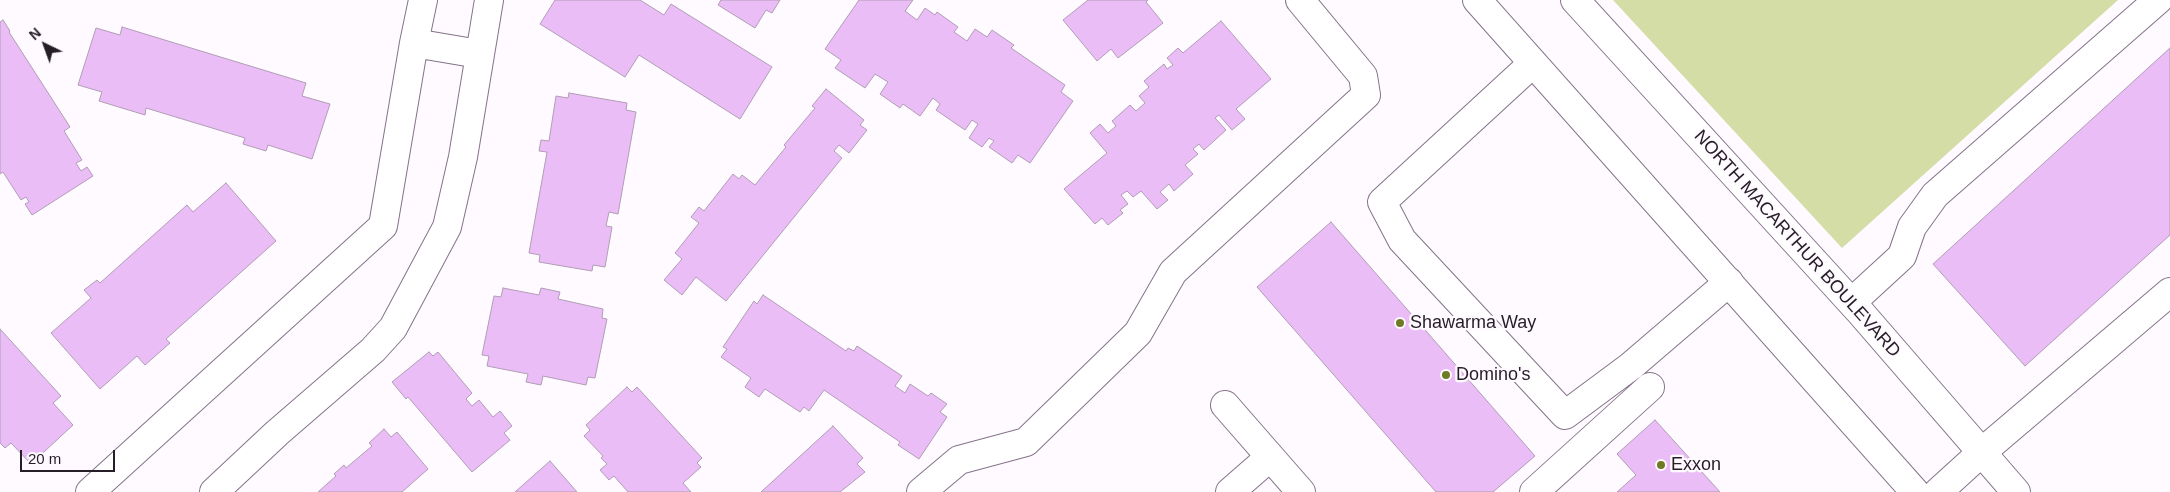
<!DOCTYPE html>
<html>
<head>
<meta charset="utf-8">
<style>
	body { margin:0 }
	#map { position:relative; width:2170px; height:492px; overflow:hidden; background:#fefaff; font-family:Arial,sans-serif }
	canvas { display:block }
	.north { position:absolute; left:20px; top:20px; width:50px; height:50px; -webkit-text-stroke:4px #fefaff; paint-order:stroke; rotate:318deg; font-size:14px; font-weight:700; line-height:20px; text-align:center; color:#261e27 }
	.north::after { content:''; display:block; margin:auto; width:18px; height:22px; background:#261e27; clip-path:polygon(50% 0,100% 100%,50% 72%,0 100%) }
	.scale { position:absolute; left:20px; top:450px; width:95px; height:22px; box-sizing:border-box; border:2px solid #261e27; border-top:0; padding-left:6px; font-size:15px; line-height:18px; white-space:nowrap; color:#261e27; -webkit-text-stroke:4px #fefaff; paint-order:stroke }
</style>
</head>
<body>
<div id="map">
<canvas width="2170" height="492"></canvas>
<div class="north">N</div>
<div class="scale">20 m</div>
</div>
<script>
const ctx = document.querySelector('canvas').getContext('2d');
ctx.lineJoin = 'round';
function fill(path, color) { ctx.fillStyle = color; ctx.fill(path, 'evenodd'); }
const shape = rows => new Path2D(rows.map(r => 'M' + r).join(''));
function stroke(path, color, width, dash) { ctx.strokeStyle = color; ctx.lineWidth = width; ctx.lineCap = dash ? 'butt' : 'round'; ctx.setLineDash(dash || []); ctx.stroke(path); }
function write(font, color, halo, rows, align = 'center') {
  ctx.font = font + ' Arial,sans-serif'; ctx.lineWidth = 4.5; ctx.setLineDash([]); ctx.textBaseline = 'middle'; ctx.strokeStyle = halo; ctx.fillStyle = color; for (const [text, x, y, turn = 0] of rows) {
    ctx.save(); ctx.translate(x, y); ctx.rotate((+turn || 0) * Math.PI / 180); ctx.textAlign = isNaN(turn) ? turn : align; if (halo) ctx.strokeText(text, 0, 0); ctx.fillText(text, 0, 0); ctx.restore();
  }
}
fill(shape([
	[1613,0,2118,0,1842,248]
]), '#d3dda5');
const building = shape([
	[555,0,640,0,664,15,671,4,772,67,740,119,639,55,625,77,540,24,555,0],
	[721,0,780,0,772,13,766,10,755,28,718,5,721,0],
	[859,0,913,0,905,11,917,20,925,8,935,15,937,12,958,27,954,32,967,41,975,29,987,37,992,30,1014,45,1011,48,1065,85,1061,92,1073,101,1030,163,1018,155,1012,163,989,147,994,141,989,138,982,147,969,138,978,124,972,120,965,130,936,110,940,104,933,98,920,116,903,104,900,108,880,94,888,82,875,74,865,88,835,68,841,60,825,49,859,0],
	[1088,0,1148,0,1146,2,1163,23,1118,58,1111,49,1097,61,1063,20,1088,0],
	[3,20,10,31,9,32,70,127,64,131,82,160,76,163,81,171,87,167,93,176,32,215,25,204,29,202,26,197,21,200,3,172,0,174,0,22,3,20],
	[1221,21,1271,79,1236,109,1245,119,1232,130,1219,115,1215,118,1226,130,1204,150,1199,144,1193,149,1198,154,1185,165,1193,174,1174,191,1169,184,1160,192,1168,200,1157,209,1141,191,1133,197,1127,191,1121,195,1128,204,1120,210,1123,213,1108,225,1102,218,1095,224,1064,189,1107,153,1090,133,1100,124,1108,133,1116,126,1112,121,1130,105,1136,111,1145,103,1139,96,1149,87,1144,81,1164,64,1167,69,1173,65,1167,58,1178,48,1183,53,1221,21],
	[122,27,306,83,302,96,330,104,312,159,268,145,266,151,243,144,245,138,146,108,145,115,99,101,102,92,78,85,96,28,120,35,122,27],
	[2170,48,2170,235,2025,366,1933,264,2170,48],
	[826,89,864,120,860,125,867,130,849,153,839,145,834,151,842,158,726,301,696,277,682,295,664,280,682,259,675,253,699,223,691,217,699,207,704,211,733,174,739,179,742,175,755,185,786,147,784,145,815,108,812,106,826,89],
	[569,93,627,103,626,110,636,112,618,214,609,212,606,226,612,227,605,267,593,265,592,271,539,262,540,255,529,253,547,152,539,151,541,140,549,141,556,96,568,98,569,93],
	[226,183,276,241,166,339,170,343,145,365,137,356,100,389,51,333,91,298,84,290,97,280,100,283,187,205,193,212,226,183],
	[1331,222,1535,456,1493,492,1436,492,1257,287,1331,222],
	[503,288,539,295,541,288,560,292,558,299,603,309,602,318,607,319,595,378,588,377,586,385,543,376,541,385,526,382,528,374,487,366,489,356,482,355,494,296,501,297,503,288],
	[763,295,846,351,848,348,854,351,857,346,902,376,895,386,905,393,910,384,928,396,931,393,947,404,940,412,947,417,919,459,898,445,900,442,824,390,809,411,804,407,800,412,765,389,759,397,745,387,751,378,721,357,727,349,723,347,754,301,757,304,763,295],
	[0,329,61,396,53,403,73,425,31,464,11,443,5,448,0,443,0,329],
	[429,352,433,356,438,352,472,393,466,399,472,406,479,400,493,417,500,411,512,426,504,433,510,440,472,472,408,397,406,399,392,382,429,352],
	[627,387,632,392,637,387,702,458,697,463,701,467,683,483,691,492,628,492,614,476,609,480,600,470,607,464,601,458,603,456,584,436,590,430,586,425,627,387],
	[1655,420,1720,492,1617,492,1636,475,1617,454,1655,420],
	[833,426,863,458,857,464,865,472,840,492,761,492,833,426],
	[384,429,391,437,397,432,428,469,402,492,318,492,336,476,334,474,344,465,346,468,372,446,369,443,384,429],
	[550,461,577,492,515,492,550,461]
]);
fill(building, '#ebbdf6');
stroke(building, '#b09db5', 1);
const minor = shape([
	[414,43,479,54],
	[1532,64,1382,202,1402,240,1565,415,1631,366,1729,282],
	[1852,302,1902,256,1912,227,1935,195,2158,0],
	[1225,405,1301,492],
	[1982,452,2170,292],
	[90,492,383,226,414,43,423,0],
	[214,492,277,433,373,350,393,328,447,227,463,157,489,0],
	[921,492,959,460,1026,442,1138,333,1173,272,1366,95,1363,76,1300,0],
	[1230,492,1270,457],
	[1534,492,1650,387]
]);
const major = shape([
	[1477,0,1915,492],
	[1575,0,1861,313,2016,492],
	[1938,492,1982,452]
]);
stroke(minor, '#857389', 30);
stroke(major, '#857389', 30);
stroke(minor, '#fff', 28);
stroke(major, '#fff', 28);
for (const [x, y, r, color] of [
	[1400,323,5,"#707a25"],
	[1446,375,5,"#707a25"],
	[1661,465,5,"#707a25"]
]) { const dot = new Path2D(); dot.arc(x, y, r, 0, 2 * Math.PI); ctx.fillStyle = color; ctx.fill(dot); stroke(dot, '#fefaff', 2); }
write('18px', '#261e27', '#fefaff', [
	["NORTH MACARTHUR BOULEVARD",1797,244,48]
]);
write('18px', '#261e27', '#fefaff', [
	["Shawarma Way",1410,323],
	["Domino's",1456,375],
	["Exxon",1671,465]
], 'left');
</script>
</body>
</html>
